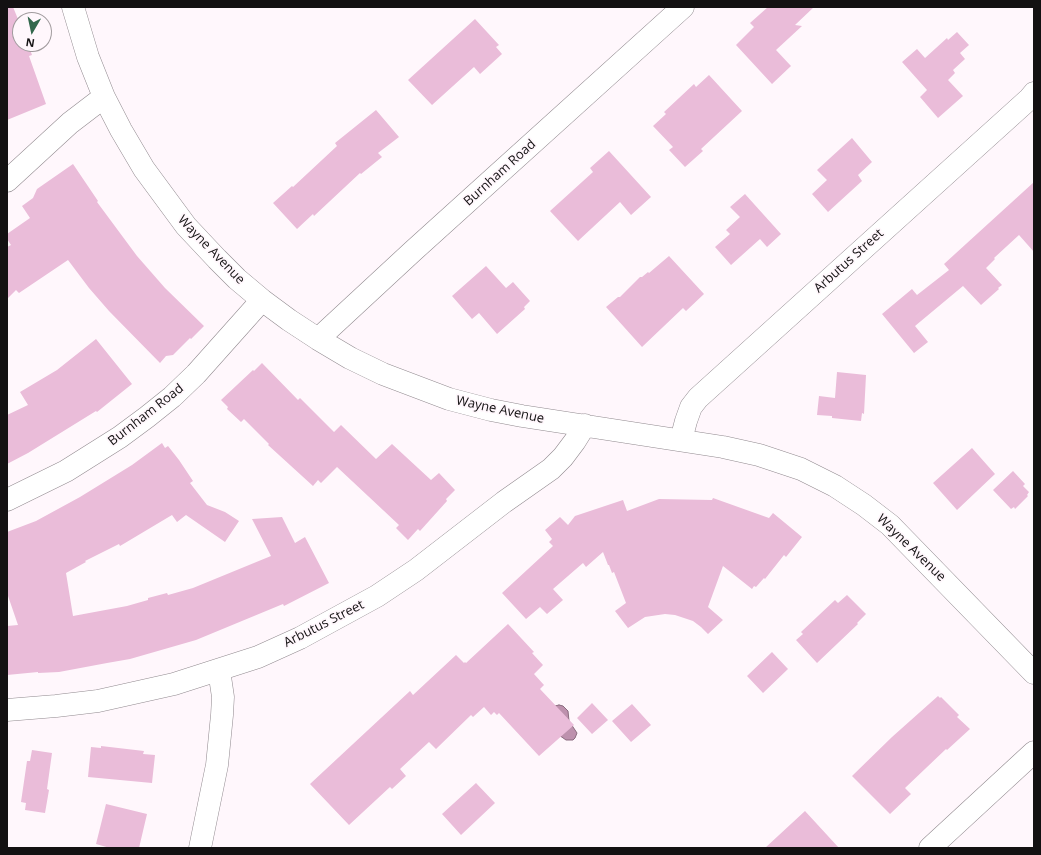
<!DOCTYPE html>
<html>
<head>
<meta charset="utf-8">
<style>
	body { margin:0 }
	#map { position:relative; width:1041px; height:855px; overflow:hidden; background:#fff7fc; font-family:"Open Sans",sans-serif }
	canvas { display:block }
	.frame { position:absolute; inset:0; border:8px solid #131112; pointer-events:none }
	.north { position:absolute; left:12px; top:12px; width:40px; height:40px; box-sizing:border-box; background:#fff7fc; border:1px solid #a19b9e; border-radius:50%; rotate:189deg; font-size:11px; font-weight:700; line-height:16px; text-align:center; color:#131112 }
	.north::after { content:''; display:block; margin:auto; width:14px; height:18px; background:#33684d; clip-path:polygon(50% 0,100% 100%,50% 72%,0 100%) }
</style>
</head>
<body>
<div id="map">
<canvas width="1041" height="855"></canvas>
<div class="frame"></div>
<div class="north">N</div>
</div>
<script>
const ctx = document.querySelector('canvas').getContext('2d');
ctx.lineJoin = 'round';
function fill(path, color) { ctx.fillStyle = color; ctx.fill(path, 'evenodd'); }
const shape = rows => new Path2D(rows.map(r => 'M' + r).join(''));
function stroke(path, color, width, dash) { ctx.strokeStyle = color; ctx.lineWidth = width; ctx.lineCap = dash ? 'butt' : 'round'; ctx.setLineDash(dash || []); ctx.stroke(path); }
function write(font, color, halo, rows, align = 'center') {
  ctx.font = font + ' "Open Sans",sans-serif'; ctx.lineWidth = 3.5; ctx.setLineDash([]); ctx.textBaseline = 'middle'; ctx.strokeStyle = halo; ctx.fillStyle = color; for (const [text, x, y, turn = 0] of rows) {
    ctx.save(); ctx.translate(x, y); ctx.rotate((+turn || 0) * Math.PI / 180); ctx.textAlign = isNaN(turn) ? turn : align; if (halo) ctx.strokeText(text, 0, 0); ctx.fillText(text, 0, 0); ctx.restore();
  }
}
const water = shape([
	[559,705,563,706,568,711,569,721,577,733,575,738,573,740,566,740,556,733,555,706,559,705]
]);
fill(water, '#bd91ad');
stroke(water, '#8a6b7e', 1);
fill(shape([
	[7,7,13,7,20,24,20,44,28,44,32,55,29,56,46,104,7,120],
	[768,7,814,7,795,25,802,26,776,50,791,66,772,84,736,45,754,27,750,23],
	[475,19,499,45,496,47,502,54,480,74,474,67,432,105,408,80],
	[957,32,969,45,960,53,965,59,953,70,955,73,948,80,963,96,938,118,920,97,927,90,902,62,917,49,925,58,947,38,948,40],
	[709,75,742,111,701,149,703,151,685,167,669,150,673,147,653,126,666,114,664,112,694,84,696,87],
	[376,110,399,137,378,153,382,157,361,174,360,173,314,216,313,214,297,229,273,203,292,186,293,187,337,146,335,143],
	[852,138,872,162,858,175,862,181,828,212,812,194,827,180,817,170],
	[609,151,651,197,631,215,620,202,578,241,550,211,593,172,590,168],
	[73,164,98,201,97,202,137,256,165,288,204,326,191,339,190,338,173,355,166,356,160,363,109,311,89,288,68,260,19,293,16,290,7,299,7,247,11,245,7,239,7,234,30,218,22,206,33,198,37,189],
	[1034,182,1034,252,1019,235,994,258,995,259,986,268,1002,285,998,288,999,289,981,305,963,286,915,326,928,342,914,353,882,314,912,289,917,295,949,270,944,264],
	[745,194,781,234,767,247,760,239,731,265,715,247,730,234,726,230,740,217,730,207],
	[669,256,704,294,686,311,683,308,642,347,606,307,618,297,620,297,640,277,642,277,648,272,649,273],
	[486,266,506,288,513,282,530,301,524,307,525,309,497,334,479,313,472,319,452,296],
	[96,339,132,384,97,412,96,411,28,453,7,464,7,415,28,405,20,392,57,370],
	[262,363,298,400,300,398,334,432,341,425,376,459,392,444,431,480,439,473,455,490,446,499,447,501,420,531,418,529,408,540,396,528,399,525,337,467,321,483,318,480,313,486,268,445,269,444,244,419,241,422,227,409,228,407,221,400,253,370,254,371],
	[837,372,866,375,864,414,862,413,861,421,832,418,832,416,817,415,819,396,835,398],
	[162,443,165,448,168,446,179,460,193,481,190,483,207,505,225,512,239,521,225,542,186,515,177,522,172,515,120,546,119,544,85,561,86,562,66,573,73,616,127,606,148,600,148,598,167,593,168,595,193,588,271,556,252,519,282,517,295,543,305,537,329,583,284,606,283,604,196,640,130,659,107,663,59,672,38,673,38,672,7,675,7,626,18,625,7,593,7,532,36,521,80,497,132,465],
	[972,448,995,474,957,510,933,483],
	[1013,471,1025,484,1023,486,1029,492,1027,495,1028,496,1015,509,1014,507,1011,509,993,490],
	[713,498,769,518,773,513,802,537,786,557,784,555,765,579,764,578,756,587,754,586,752,589,723,566,708,607,723,620,708,634,701,627,693,621,675,615,665,614,645,617,628,628,615,611,626,603,614,572,612,573,609,565,608,565,603,552,586,567,583,563,553,589,563,600,547,614,540,607,526,619,502,593,553,546,549,542,552,539,545,530,560,517,568,525,575,516,623,500,627,511,659,499,712,500],
	[847,595,866,614,857,623,858,624,817,663,796,640,803,634,801,632,835,600,838,603],
	[508,624,534,652,532,653,543,665,534,674,544,685,540,689,574,725,539,756,499,713,497,715,494,712,491,715,484,707,473,717,471,715,436,749,429,742,400,769,406,776,392,789,390,787,349,825,310,784,410,691,413,695,456,655,464,663,465,662,466,663],
	[772,652,788,669,763,693,747,676],
	[938,696,940,698,941,697,959,715,957,717,970,729,947,750,946,749,905,788,911,794,890,814,852,776,892,737],
	[592,703,608,720,592,734,577,718],
	[632,704,651,725,631,742,612,721],
	[101,746,144,751,143,754,155,755,152,783,88,777,91,747,101,748],
	[32,750,52,753,47,789,49,790,45,813,25,810,26,803,21,802,27,761,30,761],
	[476,783,495,803,461,835,442,814],
	[106,804,147,814,139,848,110,848,96,844],
	[805,811,839,848,765,848]
]), '#eabcd9');
const minor = shape([
	[73,7,88,57,104,97,121,130,144,169,186,226,217,259,237,279,262,300,289,320,318,339,350,358,383,374,449,399,491,410,522,416,723,447,759,455,801,469,835,486,864,505,890,525,1034,673],
	[7,181,70,123,104,97],
	[318,339,413,251,683,7],
	[681,440,686,421,691,407,698,398,1029,99,1034,93],
	[7,500,66,471,120,437,147,417,172,397,196,374,262,300],
	[7,710,56,706,98,701,174,684,258,657,300,638,377,596,416,570,504,502,551,469,563,457,575,441,585,425],
	[200,848,217,765,222,715,223,697,219,670],
	[930,848,1034,752]
]);
stroke(minor, '#918a8f', 23);
stroke(minor, '#fff', 22);
write('13px', '#131112', '#fff7fc', [
	["Burnham Road",500,173,-42],
	["Wayne Avenue",211,250,46],
	["Arbutus Street",849,261,-42],
	["Wayne Avenue",500,410,12],
	["Burnham Road",146,415,-38],
	["Wayne Avenue",911,548,44],
	["Arbutus Street",324,624,-27]
]);
</script>
</body>
</html>
